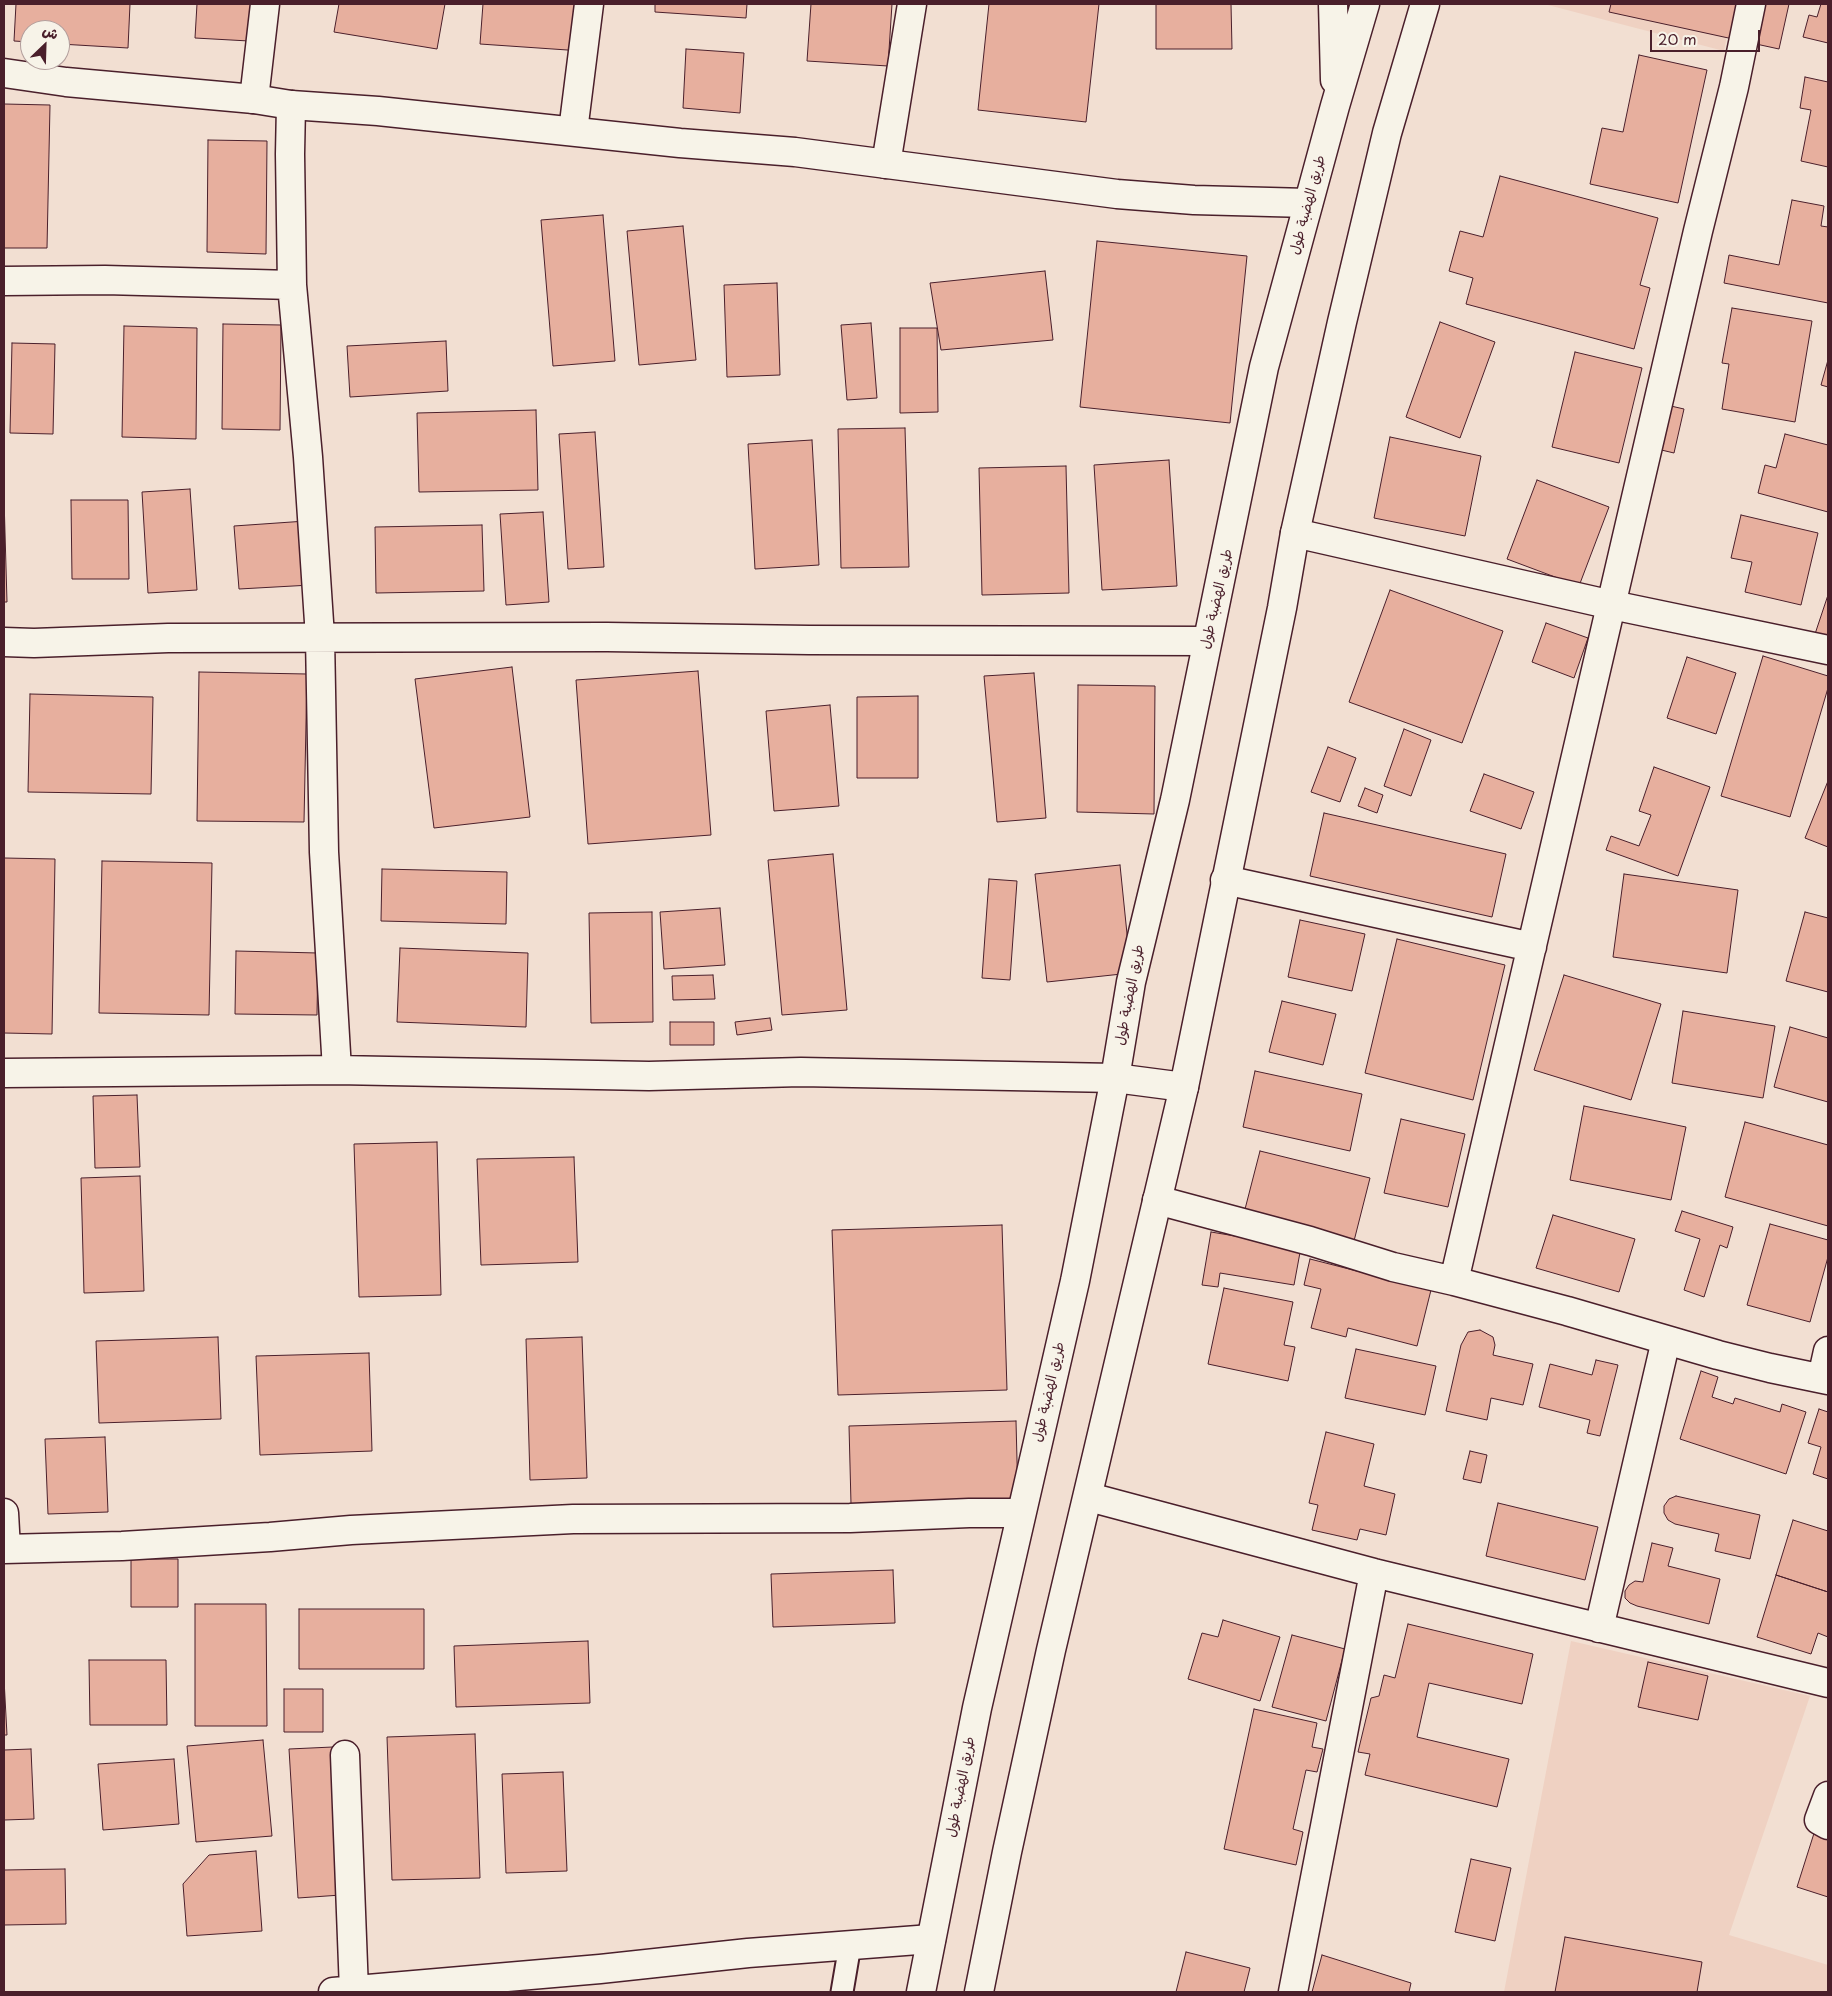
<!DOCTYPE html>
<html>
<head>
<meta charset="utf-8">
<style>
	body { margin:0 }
	#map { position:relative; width:1832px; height:1996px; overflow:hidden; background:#f2dfd2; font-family:"Playpen Sans","Playpen Sans Arabic",sans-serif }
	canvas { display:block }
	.frame { position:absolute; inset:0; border:5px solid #4a1f2b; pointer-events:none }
	.north { position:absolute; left:20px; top:20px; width:50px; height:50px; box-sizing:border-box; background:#f7f3e8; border:1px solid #b29e9c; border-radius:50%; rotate:24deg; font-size:14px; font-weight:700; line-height:20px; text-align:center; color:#4a1f2b }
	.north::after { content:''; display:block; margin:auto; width:18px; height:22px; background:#4a1f2b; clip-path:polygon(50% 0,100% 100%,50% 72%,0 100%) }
	.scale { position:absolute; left:1650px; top:30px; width:110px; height:22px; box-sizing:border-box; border:2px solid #4a1f2b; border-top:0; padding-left:6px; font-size:15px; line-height:18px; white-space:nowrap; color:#4a1f2b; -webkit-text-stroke:4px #f7f3e8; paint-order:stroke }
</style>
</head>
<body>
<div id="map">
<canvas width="1832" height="1996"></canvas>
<div class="frame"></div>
<div class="north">ش</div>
<div class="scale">20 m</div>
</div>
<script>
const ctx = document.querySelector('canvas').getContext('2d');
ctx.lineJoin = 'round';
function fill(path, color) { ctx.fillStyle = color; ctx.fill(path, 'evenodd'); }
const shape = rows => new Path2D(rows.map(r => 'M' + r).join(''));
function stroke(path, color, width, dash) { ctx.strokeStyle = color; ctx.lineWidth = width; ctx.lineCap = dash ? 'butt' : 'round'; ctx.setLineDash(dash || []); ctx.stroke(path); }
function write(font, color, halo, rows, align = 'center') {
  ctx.font = font + ' "Playpen Sans","Playpen Sans Arabic",sans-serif'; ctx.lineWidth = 4; ctx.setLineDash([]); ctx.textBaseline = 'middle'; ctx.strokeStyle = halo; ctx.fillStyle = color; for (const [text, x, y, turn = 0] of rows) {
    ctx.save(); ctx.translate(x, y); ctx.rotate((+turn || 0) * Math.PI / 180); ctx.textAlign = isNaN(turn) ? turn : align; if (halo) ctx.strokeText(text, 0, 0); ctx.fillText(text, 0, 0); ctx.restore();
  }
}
fill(shape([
	[1544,4,1733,4,1724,51],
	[1571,1641,1810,1696,1729,1935,1828,1965,1828,1992,1504,1992]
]), '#efd1c2');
const building = shape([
	[16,4,130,4,128,48,60,44,60,30,30,30,30,42,14,41,16,4],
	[197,4,251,4,249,41,195,38,197,4],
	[339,4,445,4,437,49,334,32,339,4],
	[483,4,585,4,582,51,480,44,483,4],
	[655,4,747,4,746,18,655,12,655,4],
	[811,4,892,4,888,66,807,61,811,4],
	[989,4,1099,4,1086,122,978,110,989,4],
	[1156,4,1231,4,1232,49,1156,49,1156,4],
	[1611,4,1789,4,1779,49,1609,12,1611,4],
	[1821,4,1828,4,1828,43,1803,37,1809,15,1817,17,1821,4],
	[686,49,744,53,740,113,683,108,686,49],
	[1639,55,1707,70,1678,203,1590,184,1602,128,1623,132,1639,55],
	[1805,77,1828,82,1828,167,1801,161,1811,110,1800,108,1805,77],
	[4,104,50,105,47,248,4,248,4,104],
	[208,140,267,141,266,254,207,252,208,140],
	[1500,176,1658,218,1640,285,1650,288,1634,349,1466,304,1473,278,1449,271,1460,231,1483,237,1500,176],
	[1792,200,1824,206,1821,226,1828,227,1828,303,1724,283,1729,255,1779,265,1792,200],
	[603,215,615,361,553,366,541,220,603,215],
	[683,226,696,360,639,365,627,231,683,226],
	[1097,241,1247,256,1230,423,1080,407,1097,241],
	[1045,271,1053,340,941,350,930,283,1045,271],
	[777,283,780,375,727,377,724,285,777,283],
	[1732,308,1812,321,1795,422,1722,409,1729,364,1722,363,1732,308],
	[1440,322,1495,342,1460,438,1406,417,1440,322],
	[871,323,877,398,847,400,841,325,871,323],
	[223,324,281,325,280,430,222,429,223,324],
	[124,326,197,328,196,439,122,437,124,326],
	[900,328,937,328,938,412,900,413,900,328],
	[446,341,448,391,350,397,347,346,446,341],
	[12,343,55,344,53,434,10,433,12,343],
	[1575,352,1642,368,1619,463,1552,447,1575,352],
	[1828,360,1828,387,1821,385,1828,360],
	[1662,404,1684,409,1674,453,1653,448,1662,404],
	[536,410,538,490,419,492,417,413,536,410],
	[905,428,909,567,841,568,838,429,905,428],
	[595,432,604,567,568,569,559,434,595,432],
	[1785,434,1828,445,1828,512,1758,493,1765,465,1776,468,1785,434],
	[1390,437,1481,456,1465,536,1374,518,1390,437],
	[812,440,819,565,755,569,748,444,812,440],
	[1169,460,1177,586,1102,590,1094,465,1169,460],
	[1066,466,1069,593,982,595,979,468,1066,466],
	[1537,480,1609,507,1579,586,1507,559,1537,480],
	[190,489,197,590,148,593,142,492,190,489],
	[4,498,7,602,4,602,4,498],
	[71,500,128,500,129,579,72,579,71,500],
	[543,512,549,602,506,605,500,514,543,512],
	[1741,515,1818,533,1801,605,1745,592,1752,562,1731,558,1741,515],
	[306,521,311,585,239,589,234,526,306,521],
	[482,525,484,591,376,593,375,527,482,525],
	[1390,590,1503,631,1462,743,1349,702,1390,590],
	[1828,595,1828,639,1815,634,1828,595],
	[1546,623,1588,638,1574,678,1532,662,1546,623],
	[1763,656,1828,676,1828,688,1790,817,1721,796,1763,656],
	[1687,657,1736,673,1716,734,1667,718,1687,657],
	[512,667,530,817,434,828,415,679,512,667],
	[698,671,711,835,588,844,576,680,698,671],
	[199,672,307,674,304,822,197,821,199,672],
	[1034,673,1046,818,997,822,984,676,1034,673],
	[1078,685,1155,686,1154,814,1077,812,1078,685],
	[30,694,153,697,151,794,28,792,30,694],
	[918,696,918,778,857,778,857,697,918,696],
	[830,705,839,806,774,811,766,711,830,705],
	[1404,729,1431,740,1411,796,1384,786,1404,729],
	[1328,747,1356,758,1340,802,1311,792,1328,747],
	[1654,767,1710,787,1678,876,1606,850,1611,836,1639,846,1651,815,1639,811,1654,767],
	[1484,774,1534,792,1521,829,1470,811,1484,774],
	[1828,781,1828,847,1805,838,1828,781],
	[1365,788,1383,795,1377,813,1358,806,1365,788],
	[1324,813,1506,854,1492,917,1310,876,1324,813],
	[833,854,847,1010,782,1015,768,860,833,854],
	[4,858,55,859,52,1034,4,1033,4,858],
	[102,861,212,863,209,1015,99,1013,102,861],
	[1120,865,1131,973,1047,982,1035,874,1120,865],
	[382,869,507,872,506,924,381,921,382,869],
	[1624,874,1738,890,1727,973,1613,957,1624,874],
	[989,879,1017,881,1010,980,982,978,989,879],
	[720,908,725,965,664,969,660,912,720,908],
	[652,912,653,1022,591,1023,589,913,652,912],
	[1805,912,1828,918,1828,992,1786,981,1805,912],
	[1300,920,1365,934,1352,991,1288,977,1300,920],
	[1397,939,1505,965,1473,1100,1365,1073,1397,939],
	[400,948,528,953,526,1027,397,1022,400,948],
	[236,951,318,953,317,1015,235,1014,236,951],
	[713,975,715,999,673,1000,672,976,713,975],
	[1564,975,1661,1004,1631,1100,1534,1070,1564,975],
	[1282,1001,1336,1014,1323,1065,1269,1052,1282,1001],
	[1683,1011,1775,1026,1763,1098,1672,1083,1683,1011],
	[770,1018,772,1030,737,1035,735,1022,770,1018],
	[670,1022,714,1022,714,1045,670,1045,670,1022],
	[1790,1027,1828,1038,1828,1102,1774,1087,1790,1027],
	[1255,1071,1362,1094,1350,1151,1243,1127,1255,1071],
	[137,1095,140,1167,95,1168,93,1096,137,1095],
	[1584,1106,1686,1127,1671,1200,1570,1180,1584,1106],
	[1401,1119,1465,1134,1448,1207,1384,1193,1401,1119],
	[1745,1122,1828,1145,1828,1226,1725,1197,1745,1122],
	[437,1142,441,1295,359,1297,354,1144,437,1142],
	[1260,1151,1370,1178,1354,1241,1244,1213,1260,1151],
	[574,1157,578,1262,481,1265,477,1159,574,1157],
	[140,1176,144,1291,84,1293,81,1178,140,1176],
	[1682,1211,1733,1227,1727,1248,1720,1245,1704,1297,1684,1290,1700,1239,1675,1231,1682,1211],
	[1553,1215,1635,1239,1619,1292,1536,1268,1553,1215],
	[1770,1224,1828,1240,1828,1257,1810,1322,1747,1305,1770,1224],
	[1002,1225,1007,1390,838,1395,832,1230,1002,1225],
	[1211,1232,1301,1247,1294,1285,1220,1273,1218,1287,1202,1285,1211,1232],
	[1310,1259,1431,1290,1417,1346,1348,1328,1346,1337,1311,1328,1321,1289,1304,1285,1310,1259],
	[1224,1288,1293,1302,1284,1345,1295,1347,1288,1381,1208,1364,1224,1288],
	[1480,1330,1493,1337,1495,1345,1493,1355,1533,1364,1523,1405,1491,1398,1487,1420,1446,1411,1461,1345,1468,1332,1480,1330],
	[218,1337,221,1419,99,1423,96,1341,218,1337],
	[582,1337,587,1478,530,1480,526,1339,582,1337],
	[1356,1349,1436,1366,1425,1415,1345,1398,1356,1349],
	[369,1353,372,1451,260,1455,256,1356,369,1353],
	[1596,1360,1618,1365,1600,1436,1587,1433,1590,1420,1539,1407,1550,1364,1592,1375,1596,1360],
	[1701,1371,1718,1377,1712,1397,1733,1404,1735,1398,1780,1412,1782,1404,1806,1412,1786,1474,1680,1439,1701,1371],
	[1819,1409,1828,1412,1828,1479,1813,1474,1821,1447,1808,1443,1819,1409],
	[1016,1421,1018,1499,851,1504,849,1426,1016,1421],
	[1326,1432,1374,1444,1364,1486,1395,1494,1386,1535,1360,1529,1357,1540,1312,1530,1318,1505,1309,1503,1326,1432],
	[105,1437,108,1512,48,1514,45,1439,105,1437],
	[1470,1451,1487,1455,1481,1483,1463,1479,1470,1451],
	[1676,1496,1760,1515,1750,1559,1715,1551,1719,1534,1675,1524,1668,1520,1664,1513,1664,1506,1669,1499,1676,1496],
	[1498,1503,1598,1527,1585,1580,1486,1556,1498,1503],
	[1793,1520,1828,1531,1828,1592,1776,1575,1793,1520],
	[1652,1543,1673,1548,1668,1566,1720,1579,1709,1624,1637,1606,1630,1603,1625,1598,1625,1591,1629,1585,1635,1581,1643,1582,1652,1543],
	[131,1559,178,1559,178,1607,131,1607,131,1559],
	[893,1570,895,1623,773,1627,771,1574,893,1570],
	[1776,1575,1828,1592,1828,1637,1818,1633,1811,1654,1757,1637,1776,1575],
	[195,1604,266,1604,267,1726,195,1726,195,1604],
	[299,1609,424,1609,424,1669,299,1669,299,1609],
	[1223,1620,1280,1637,1260,1701,1188,1679,1202,1633,1218,1637,1223,1620],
	[1408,1624,1533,1654,1522,1704,1429,1683,1417,1737,1509,1759,1497,1807,1365,1775,1370,1754,1358,1752,1371,1698,1379,1696,1384,1675,1395,1678,1408,1624],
	[1292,1635,1345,1649,1326,1721,1272,1707,1292,1635],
	[588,1641,590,1703,456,1707,454,1646,588,1641],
	[89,1660,166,1660,167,1725,90,1725,89,1660],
	[1648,1662,1708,1676,1698,1720,1638,1707,1648,1662],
	[4,1679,7,1735,4,1735,4,1679],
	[284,1689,323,1689,323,1732,284,1732,284,1689],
	[1254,1709,1317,1723,1312,1747,1323,1749,1317,1772,1306,1770,1293,1829,1303,1832,1296,1865,1224,1849,1254,1709],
	[475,1734,480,1878,392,1880,387,1737,475,1734],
	[263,1740,272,1836,196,1842,187,1746,263,1740],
	[333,1747,341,1895,298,1898,289,1749,333,1747],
	[31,1749,34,1819,4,1820,4,1750,31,1749],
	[174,1759,179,1824,103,1830,98,1764,174,1759],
	[563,1772,567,1871,506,1873,502,1774,563,1772],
	[1816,1827,1828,1830,1828,1897,1797,1887,1816,1827],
	[256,1851,262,1931,187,1936,183,1884,209,1855,256,1851],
	[1471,1859,1511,1868,1495,1941,1455,1932,1471,1859],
	[65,1869,66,1924,4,1925,4,1870,65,1869],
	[1565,1937,1702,1962,1697,1992,1555,1992,1565,1937],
	[1186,1952,1250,1968,1244,1992,1176,1992,1186,1952],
	[1322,1955,1411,1983,1409,1992,1312,1992,1322,1955]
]);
fill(building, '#e7af9e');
stroke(building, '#4a1f2b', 1);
const lane = shape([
	[842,1992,850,1945]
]);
const street = shape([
	[254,99,265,4],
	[291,105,290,154,292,285,308,457,320,637,324,852,337,1070],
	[573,131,589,4],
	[886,164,912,4],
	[4,281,105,280,292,285],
	[1295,533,1612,605,1828,650],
	[4,642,34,643,168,638,607,637,809,640,1207,641],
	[1225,880,1532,947],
	[4,1073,337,1070,649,1076,801,1072,1115,1078,1184,1087],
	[1157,1200,1310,1241,1393,1267,1454,1281,1567,1311,1718,1355,1770,1368,1828,1380],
	[1454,1281,1698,231,1734,87,1751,4],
	[1822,1378,1828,1351],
	[1089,1497,1374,1573,1828,1683],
	[4,1513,6,1549],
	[4,1549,122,1546,270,1537,351,1530,573,1519,850,1518,969,1513,1021,1513],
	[1599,1628,1666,1340],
	[345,1755,354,1991],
	[1828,1796,1819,1820,1828,1825],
	[333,1992,600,1969,748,1953,931,1939],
	[1293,1992,1374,1573]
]);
const secondary = shape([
	[4,73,66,82,254,99,291,105,378,111,680,143,795,152,1117,194,1194,200,1308,203]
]);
const highway = shape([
	[1333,4,1335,80],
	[921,1992,977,1708,1075,1281,1115,1078,1131,982,1175,800,1264,367,1335,106,1365,4],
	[979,1992,1007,1852,1051,1650,1184,1087,1282,608,1295,533,1342,322,1387,133,1425,4]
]);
stroke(lane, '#4a1f2b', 25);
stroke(street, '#4a1f2b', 31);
stroke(secondary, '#4a1f2b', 31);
stroke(highway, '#4a1f2b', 31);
stroke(lane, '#f7f3e8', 21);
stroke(street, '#f7f3e8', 28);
stroke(secondary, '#f7f3e8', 28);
stroke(highway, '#f7f3e8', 28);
write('14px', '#4a1f2b', '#f7f3e8', [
	["طريق الهضبة طول",1308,205,-75],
	["طريق الهضبة طول",1217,599,-77],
	["طريق الهضبة طول",1130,995,-79],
	["طريق الهضبة طول",1049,1392,-77],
	["طريق الهضبة طول",961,1787,-79]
]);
</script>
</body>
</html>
